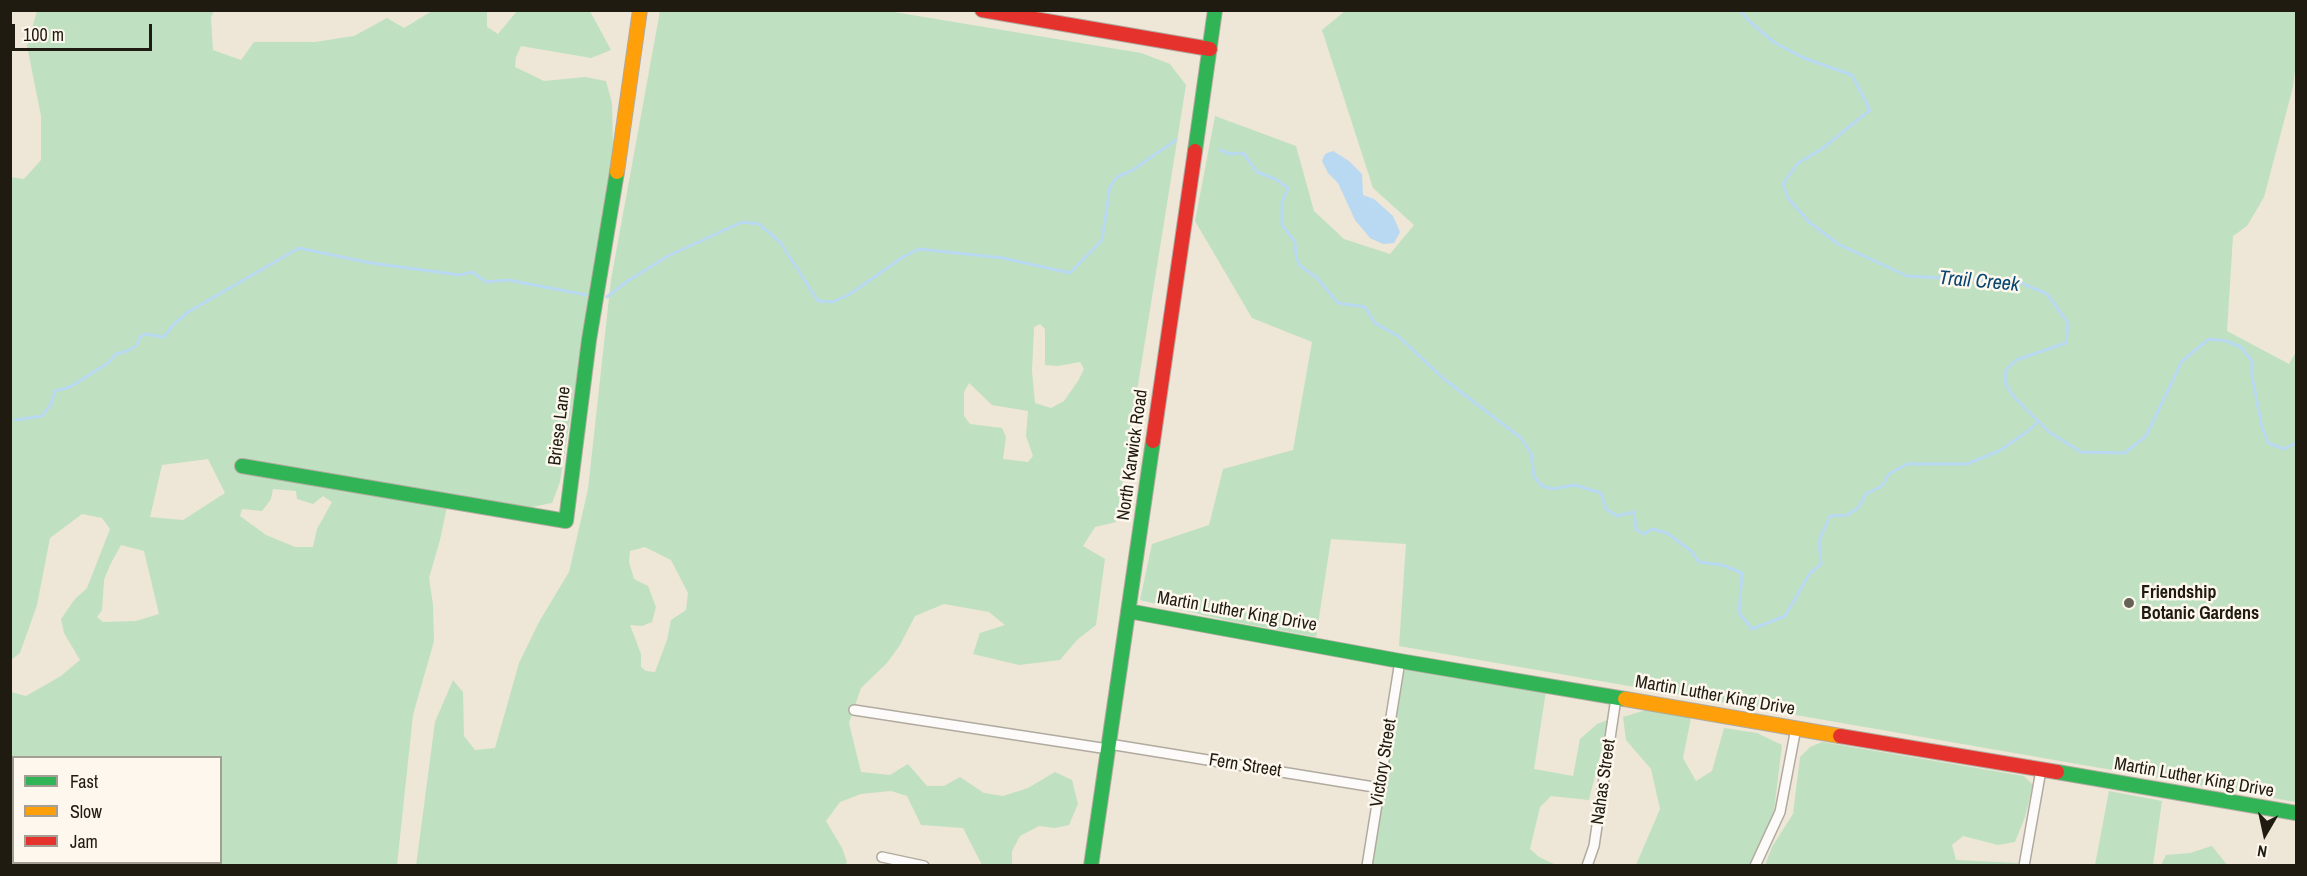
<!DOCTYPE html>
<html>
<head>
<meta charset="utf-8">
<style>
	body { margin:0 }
	#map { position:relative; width:2307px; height:876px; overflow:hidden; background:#eee6d7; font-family:"Archivo Narrow",sans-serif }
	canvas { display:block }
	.frame { position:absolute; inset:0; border:12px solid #1f1b11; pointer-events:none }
	.legend { position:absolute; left:12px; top:756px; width:210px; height:108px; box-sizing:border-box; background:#fdf7ed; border:2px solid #a49f95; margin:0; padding:8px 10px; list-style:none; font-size:18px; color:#1f1b11 }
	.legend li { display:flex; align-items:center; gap:12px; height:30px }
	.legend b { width:30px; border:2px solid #a49f95 }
	.north { position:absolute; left:2235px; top:804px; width:60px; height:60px; -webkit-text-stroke:4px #fdf7ed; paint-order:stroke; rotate:189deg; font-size:16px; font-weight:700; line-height:24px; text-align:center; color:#1f1b11 }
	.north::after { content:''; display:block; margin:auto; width:21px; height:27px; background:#1f1b11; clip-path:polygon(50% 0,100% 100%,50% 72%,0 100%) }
	.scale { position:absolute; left:12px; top:24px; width:140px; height:27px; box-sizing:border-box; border:3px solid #1f1b11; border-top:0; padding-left:8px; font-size:18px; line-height:21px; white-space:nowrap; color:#1f1b11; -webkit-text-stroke:4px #fdf7ed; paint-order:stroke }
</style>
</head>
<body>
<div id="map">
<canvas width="2307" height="876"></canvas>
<div class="frame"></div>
<ul class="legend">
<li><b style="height:8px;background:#30b455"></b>Fast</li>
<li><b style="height:8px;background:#ff9f0a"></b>Slow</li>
<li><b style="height:8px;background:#e5322d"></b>Jam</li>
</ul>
<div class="north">N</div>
<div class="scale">100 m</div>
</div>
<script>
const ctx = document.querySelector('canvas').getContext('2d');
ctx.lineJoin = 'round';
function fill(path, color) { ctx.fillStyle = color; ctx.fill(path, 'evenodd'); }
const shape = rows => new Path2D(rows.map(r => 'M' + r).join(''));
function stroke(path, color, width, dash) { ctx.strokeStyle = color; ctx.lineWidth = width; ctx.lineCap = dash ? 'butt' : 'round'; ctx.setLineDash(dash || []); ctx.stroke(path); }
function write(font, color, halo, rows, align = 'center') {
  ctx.font = font + ' "Archivo Narrow",sans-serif'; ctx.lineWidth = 5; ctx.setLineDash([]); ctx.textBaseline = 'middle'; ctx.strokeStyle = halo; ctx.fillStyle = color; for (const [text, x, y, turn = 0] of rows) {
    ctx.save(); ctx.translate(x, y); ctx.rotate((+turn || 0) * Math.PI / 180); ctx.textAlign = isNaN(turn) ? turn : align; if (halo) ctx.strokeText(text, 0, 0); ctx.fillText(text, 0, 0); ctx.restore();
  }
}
fill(shape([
	[37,11,214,11,211,17,213,50,241,60,254,42,315,42,354,36,387,18,404,28,432,11,487,11,487,27,498,34,517,11,590,11,611,50,591,58,521,46,516,57,515,67,544,81,585,77,606,81,612,103,613,150,560,482,552,503,527,508,449,497,440,540,429,578,433,605,434,641,413,715,397,865,11,865,11,692,26,696,61,676,80,660,64,633,61,619,75,599,87,588,110,529,102,518,82,514,50,538,37,605,20,653,11,660,10,177,24,179,41,160,41,116,27,46],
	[208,459,225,493,183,520,150,517,162,465],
	[273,489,296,491,297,499,313,504,323,496,332,502,317,529,313,547,295,547,266,535,240,516,242,509,262,511,271,499],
	[121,545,144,551,159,614,136,621,103,622,97,617,102,610,104,580,110,565],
	[14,758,220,758,220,862,14,862],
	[660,11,888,11,1141,53,1170,64,1186,85,1116,522,1095,527,1083,546,1105,559,1096,625,1077,640,1060,660,1019,665,973,654,980,633,1005,625,989,612,944,604,915,616,900,645,887,663,861,688,849,723,861,772,890,775,908,764,927,786,944,786,960,777,984,793,1003,796,1028,788,1055,772,1072,780,1078,804,1069,825,1055,828,1039,826,1020,836,1012,851,1012,865,982,865,963,828,921,825,907,796,891,791,861,794,840,802,826,821,842,848,847,862,845,865,416,866,435,722,453,680,463,692,464,736,475,750,495,748,519,663,539,622,569,572,588,489,611,280],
	[1040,324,1045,329,1045,365,1058,366,1080,362,1084,369,1078,381,1064,401,1051,408,1035,403,1032,371,1034,327],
	[969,383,992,405,1028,411,1026,436,1033,456,1028,462,1003,459,1006,437,1002,428,970,424,964,416,964,392],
	[645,547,671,560,688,593,686,610,671,620,667,640,655,672,646,671,641,667,641,654,630,625,642,626,652,622,656,607,648,586,634,579,629,562,630,551],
	[1345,11,2296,11,2296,62,2293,87,2264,197,2247,226,2233,236,2227,331,2289,364,2296,352,2296,802,1399,646,1406,544,1331,539,1316,637,1224,620,1140,600,1152,544,1209,525,1223,469,1293,450,1312,342,1252,318,1195,221,1215,116,1296,146,1314,211,1344,239,1390,254,1414,225,1373,188,1322,30],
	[1405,667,1546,691,1534,769,1573,776,1580,739,1597,724,1608,720,1605,736,1589,800,1551,796,1540,807,1530,849,1539,857,1556,865,1371,866],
	[1646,710,1691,718,1683,758,1696,781,1712,771,1724,728,1757,733,1782,745,1773,819,1749,865,1636,865,1660,809,1651,769,1626,740,1623,717],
	[1822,742,2024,776,2033,785,2025,817,2015,842,1998,845,1963,836,1952,845,1956,860,2018,863,2017,865,1765,865,1772,847,1793,814,1800,757,1810,747],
	[2109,791,2162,801,2153,865,2095,865],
	[2212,846,2227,865,2161,865,2166,855,2190,853]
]), '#bfe1c1');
fill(shape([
	[1333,151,1349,161,1362,174,1363,195,1374,199,1393,216,1400,232,1394,243,1383,244,1370,238,1355,220,1338,183,1328,173,1322,161,1325,154]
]), '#b9d8f1');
stroke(shape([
	[1740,10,1750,22,1775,43,1804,58,1852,75,1870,110,1823,148,1797,164,1783,184,1788,198,1809,222,1838,244,1907,276,2019,282,2047,294,2068,323,2066,343,2016,360,2006,370,2005,383,2014,397,2049,432,2081,452,2125,453,2146,436,2182,361,2209,339,2226,341,2241,347,2252,361,2252,376,2262,427,2268,443,2284,449,2296,443],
	[1220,150,1231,154,1243,153,1257,172,1275,179,1288,188,1282,202,1282,225,1295,242,1296,256,1300,266,1316,277,1338,303,1365,307,1375,323,1398,336,1444,379,1521,438,1531,453,1534,476,1541,485,1552,489,1575,485,1601,493,1606,509,1617,516,1634,512,1636,529,1644,534,1652,529,1667,533,1691,551,1699,562,1722,565,1742,573,1739,613,1752,629,1785,616,1810,573,1821,564,1819,541,1830,516,1847,515,1858,508,1866,494,1882,486,1889,474,1907,464,1967,464,1999,451,2028,431,2039,421],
	[607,297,626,282,668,256,742,222,759,224,780,242,818,301,833,302,850,294,903,257,919,249,1003,258,1070,273,1102,240,1110,187,1117,177,1131,171,1176,140],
	[15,420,42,416,51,404,55,391,70,387,108,363,116,354,127,351,136,346,140,337,145,334,164,337,174,324,188,312,299,248,371,263,460,275,472,272,486,282,508,280,587,295]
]), '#b9d8f1', 3);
const street = shape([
	[854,710,1108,749],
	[1109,744,1380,788],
	[882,857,924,866],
	[1367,866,1400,661],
	[1587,866,1594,846,1616,698],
	[1755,866,1780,812,1796,728],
	[2024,866,2041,770]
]);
const fast = shape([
	[1195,151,1215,10],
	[242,466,566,521,589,340,617,172],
	[1128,611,1400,661,1625,699],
	[2057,772,2296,813],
	[1091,866,1153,441]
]);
const slow = shape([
	[617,172,640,10],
	[1625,699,1840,736]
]);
const jam = shape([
	[982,10,1210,49],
	[1153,441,1195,151],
	[1840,736,2057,772]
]);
stroke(street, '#b0aa9f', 12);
stroke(fast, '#b0aa9f', 16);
stroke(slow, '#b0aa9f', 16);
stroke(jam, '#b0aa9f', 16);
stroke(street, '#fcfbf9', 9);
stroke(fast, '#30b455', 14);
stroke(slow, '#ff9f0a', 14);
stroke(jam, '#e5322d', 14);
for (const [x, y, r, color] of [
	[2129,603,6,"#676256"]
]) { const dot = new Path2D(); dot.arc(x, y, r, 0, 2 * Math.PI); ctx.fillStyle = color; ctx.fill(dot); stroke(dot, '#fdf7ed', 2); }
write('18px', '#1f1b11', '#fdf7ed', [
	["Briese Lane",560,426,-83],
	["North Karwick Road",1133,455,-82],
	["Martin Luther King Drive",1237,612,10],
	["Martin Luther King Drive",1715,696,10],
	["Victory Street",1384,763,-81],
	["Fern Street",1245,766,9],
	["Martin Luther King Drive",2194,778,10],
	["Nahas Street",1604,782,-82]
]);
write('bold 18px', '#1f1b11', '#fdf7ed', [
	["Friendship",2141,593],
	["Botanic Gardens",2141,614]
], 'left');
write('italic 20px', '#054673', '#fdf7ed', [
	["Trail Creek",1979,282,5]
]);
</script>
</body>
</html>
